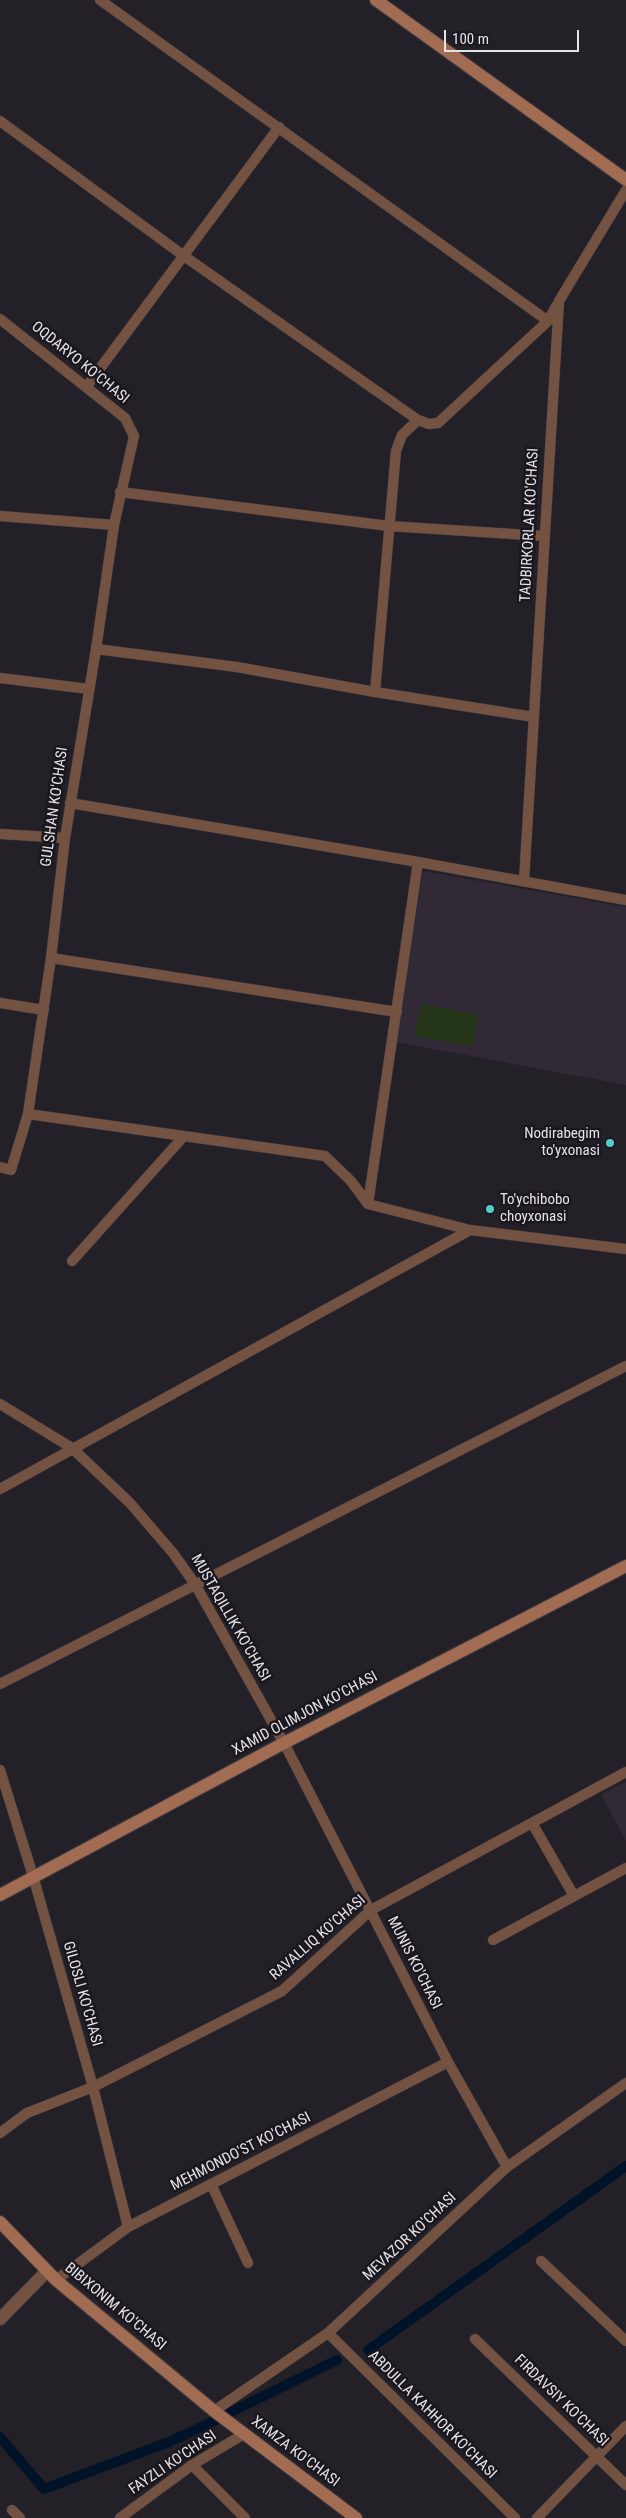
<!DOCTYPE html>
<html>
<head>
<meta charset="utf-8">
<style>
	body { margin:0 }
	#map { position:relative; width:626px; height:2518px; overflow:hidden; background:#242028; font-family:"Roboto Condensed",sans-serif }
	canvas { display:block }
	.scale { position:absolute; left:444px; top:30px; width:135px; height:22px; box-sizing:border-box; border:2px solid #e5e2e7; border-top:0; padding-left:6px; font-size:15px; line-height:18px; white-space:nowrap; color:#e5e2e7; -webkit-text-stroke:4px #1b171e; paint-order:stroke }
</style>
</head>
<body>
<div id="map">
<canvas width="626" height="2518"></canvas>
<div class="scale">100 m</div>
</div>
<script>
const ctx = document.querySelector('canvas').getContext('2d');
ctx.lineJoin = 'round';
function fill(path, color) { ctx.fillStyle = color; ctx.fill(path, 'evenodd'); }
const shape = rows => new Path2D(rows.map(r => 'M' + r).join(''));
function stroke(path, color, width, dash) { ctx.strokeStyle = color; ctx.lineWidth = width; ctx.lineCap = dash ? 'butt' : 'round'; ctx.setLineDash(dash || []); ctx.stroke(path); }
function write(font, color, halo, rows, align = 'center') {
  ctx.font = font + ' "Roboto Condensed",sans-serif'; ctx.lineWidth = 5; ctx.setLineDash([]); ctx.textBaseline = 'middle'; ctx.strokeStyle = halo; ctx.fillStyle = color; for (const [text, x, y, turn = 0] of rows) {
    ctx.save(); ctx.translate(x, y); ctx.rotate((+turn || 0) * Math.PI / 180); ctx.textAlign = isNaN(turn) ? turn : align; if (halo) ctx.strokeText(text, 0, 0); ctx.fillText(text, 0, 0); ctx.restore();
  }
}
fill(shape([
	[423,871,626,907,626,1085,396,1042],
	[626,1782,626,1841,601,1794]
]), '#312a36');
fill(shape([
	[421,1004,478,1015,473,1046,415,1036]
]), '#253518');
stroke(shape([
	[368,2350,626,2166],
	[229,2413,337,2360],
	[0,2437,44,2489,169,2442,214,2421]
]), '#001328', 10);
const minor = shape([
	[100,0,548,321,556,306],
	[0,121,184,256,418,420,402,435,396,451,375,692],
	[0,319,125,418,134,436,114,525,96,649,65,838,51,958,28,1114,11,1170,0,1167],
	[87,386,279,127],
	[418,420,429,424,438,423,548,321],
	[120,492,389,526,543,536],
	[0,516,114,525],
	[96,649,237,667,375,692,534,717],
	[0,678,89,689],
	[70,803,418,862,626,900],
	[0,834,65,838],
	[524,881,559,301,626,190],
	[51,958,397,1012],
	[0,1003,44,1010],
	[28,1114,325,1156,351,1181,368,1204,470,1230],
	[368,1204,418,862],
	[72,1261,184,1136],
	[0,1404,72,1448,130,1503,173,1553,195,1584,284,1743,448,2062,507,2167],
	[0,1489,470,1230,626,1249],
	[0,1684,626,1366],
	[0,1770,33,1876,93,2087,128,2227],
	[532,1823,574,1896],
	[493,1940,626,1868],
	[0,2133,27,2113,93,2087,282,1991,371,1910,626,1772],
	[211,2184,248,2263],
	[541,2261,626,2341],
	[56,2280,128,2227,448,2062],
	[328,2333,515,2518],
	[475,2339,626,2485],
	[214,2411,328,2333,507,2167,626,2083],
	[192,2465,245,2518],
	[12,2510,20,2518],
	[120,2518,192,2465,244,2434],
	[537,2518,626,2426]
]);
const tertiary = shape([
	[0,2319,46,2272]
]);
const secondary = shape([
	[376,0,626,180],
	[0,1895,284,1743,626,1566],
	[0,2222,56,2280,214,2411,356,2518]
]);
stroke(minor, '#3f3b43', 11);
stroke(tertiary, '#3f3b43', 14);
stroke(secondary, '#3f3b43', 14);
stroke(minor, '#745242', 10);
stroke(tertiary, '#745242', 12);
stroke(secondary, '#a26c53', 12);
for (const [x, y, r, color] of [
	[610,1143,5,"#53cdca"],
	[490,1209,5,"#53cdca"]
]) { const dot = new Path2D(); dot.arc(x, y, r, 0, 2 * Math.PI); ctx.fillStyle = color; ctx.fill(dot); stroke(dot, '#1b171e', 2); }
write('15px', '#e5e2e7', '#1b171e', [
	["OQDARYO KO'CHASI",80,363,39],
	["TADBIRKORLAR KO'CHASI",530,525,-87],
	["GULSHAN KO'CHASI",55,807,-82],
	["MUSTAQILLIK KO'CHASI",230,1618,60],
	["XAMID OLIMJON KO'CHASI",305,1714,-28],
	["RAVALLIQ KO'CHASI",318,1938,-41],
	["MUNIS KO'CHASI",414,1963,63],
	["GILOSLI KO'CHASI",82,1994,74],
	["MEHMONDO'ST KO'CHASI",241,2152,-27],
	["MEVAZOR KO'CHASI",410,2237,-43],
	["BIBIXONIM KO'CHASI",115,2307,40],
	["FIRDAVSIY KO'CHASI",561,2401,44],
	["ABDULLA KAHHOR KO'CHASI",432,2415,45],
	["XAMZA KO'CHASI",295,2452,37],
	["FAYZLI KO'CHASI",173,2463,-34]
]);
write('15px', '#e5e2e7', '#1b171e', [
	["Nodirabegim",600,1134],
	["to'yxonasi",600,1151],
	["To'ychibobo",500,1200,"left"],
	["choyxonasi",500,1217,"left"]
], 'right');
</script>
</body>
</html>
